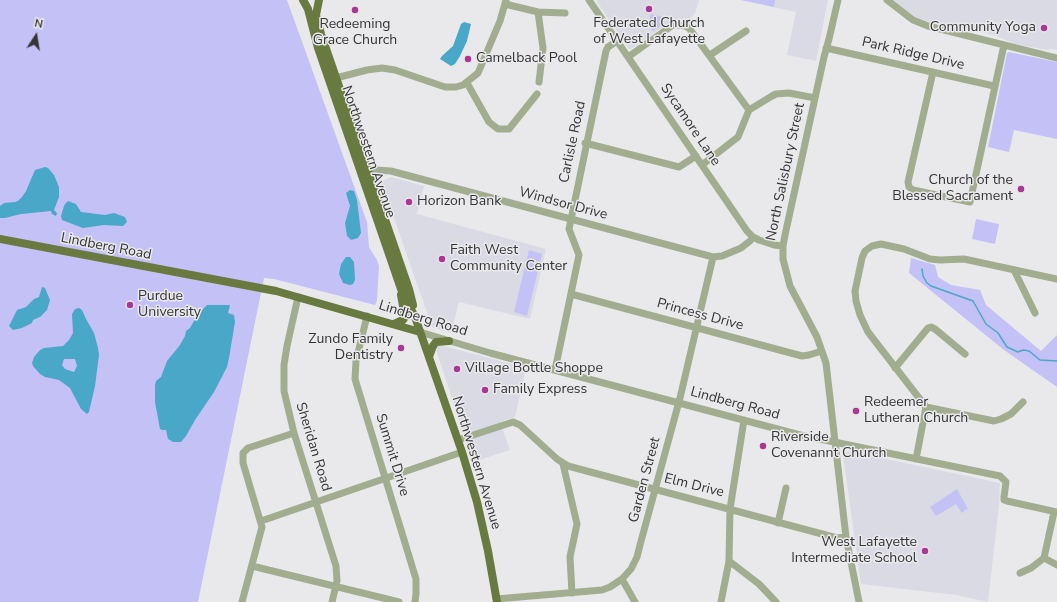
<!DOCTYPE html>
<html>
<head>
<meta charset="utf-8">
<style>
	body { margin:0 }
	#map { position:relative; width:1057px; height:602px; overflow:hidden; background:#e9e9ec; font-family:"Nunito Sans",sans-serif }
	canvas { display:block }
	.north { position:absolute; left:16px; top:16px; width:40px; height:40px; -webkit-text-stroke:3px #e9e9ec; paint-order:stroke; rotate:12deg; font-size:11px; font-weight:700; line-height:16px; text-align:center; color:#353536 }
	.north::after { content:''; display:block; margin:auto; width:14px; height:18px; background:#353536; clip-path:polygon(50% 0,100% 100%,50% 72%,0 100%) }
</style>
</head>
<body>
<div id="map">
<canvas width="1057" height="602"></canvas>
<div class="north">N</div>
</div>
<script>
const ctx = document.querySelector('canvas').getContext('2d');
ctx.lineJoin = 'round';
function fill(path, color) { ctx.fillStyle = color; ctx.fill(path, 'evenodd'); }
const shape = rows => new Path2D(rows.map(r => 'M' + r).join(''));
function stroke(path, color, width, dash) { ctx.strokeStyle = color; ctx.lineWidth = width; ctx.lineCap = dash ? 'butt' : 'round'; ctx.setLineDash(dash || []); ctx.stroke(path); }
function write(font, color, halo, rows, align = 'center') {
  ctx.font = font + ' "Nunito Sans",sans-serif'; ctx.lineWidth = 3; ctx.setLineDash([]); ctx.textBaseline = 'middle'; ctx.strokeStyle = halo; ctx.fillStyle = color; for (const [text, x, y, turn = 0] of rows) {
    ctx.save(); ctx.translate(x, y); ctx.rotate((+turn || 0) * Math.PI / 180); ctx.textAlign = isNaN(turn) ? turn : align; if (halo) ctx.strokeText(text, 0, 0); ctx.fillText(text, 0, 0); ctx.restore();
  }
}
fill(shape([
	[597,0,699,0,695,13,689,21,677,20,672,21,631,49,629,49,597,2],
	[741,0,828,0,816,61,787,55,796,12],
	[892,0,1057,0,1057,50,1051,49,1047,50,1015,44,996,36,978,31,948,24,938,24,923,20,916,17],
	[391,177,424,186,417,214,546,249,530,319,459,302,451,333,432,327,381,181],
	[440,345,526,368,515,417,500,422,510,450,473,462,437,353,437,348],
	[848,451,1000,483,999,505,988,602,956,595,861,584,843,455]
]), '#dadae4');
fill(shape([
	[0,0,287,0,367,222,369,247,377,260,379,266,377,300,375,305,274,279,264,278,198,602,0,602],
	[741,0,775,0,774,7],
	[651,14,663,17,664,24,653,31,648,25],
	[1009,52,1057,62,1057,139,1014,130,1009,152,988,147,1007,53],
	[976,219,999,224,995,244,972,239],
	[529,250,542,254,527,316,514,312],
	[911,258,935,265,938,277,951,285,980,290,986,305,1041,351,1057,335,1057,387,1004,350,909,273],
	[957,489,968,509,965,510,962,513,956,504,936,516,930,507]
]), '#c4c1f6');
fill(shape([
	[464,22,471,24,467,41,460,56,455,64,451,66,440,59,442,56,453,46,461,24],
	[45,167,48,168,54,175,59,187,59,197,54,210,57,213,56,216,52,214,51,211,21,214,5,218,0,218,0,206,4,203,15,202,18,201,22,197,26,191,35,170],
	[350,190,354,191,357,200,361,233,358,238,351,240,347,236,345,223,350,206,346,193],
	[68,201,76,204,81,212,105,215,114,213,125,217,127,222,123,226,104,225,83,228,75,225,62,220,61,216,64,206,65,204],
	[346,257,350,257,354,262,355,280,353,284,350,285,343,283,339,274,341,264],
	[42,287,45,288,50,300,47,310,40,317,33,320,32,323,22,328,13,330,9,326,17,310,26,307,34,299,39,297],
	[207,305,230,305,228,313,234,315,235,322,229,358,227,367,214,392,195,420,186,436,181,442,173,442,168,439,166,430,162,430,160,429,155,402,155,385,156,381,161,377,167,361,180,345,185,336,186,331,190,328,198,314],
	[79,308,82,310,86,319,94,333,98,348,99,355,95,386,89,412,87,414,81,409,70,388,59,380,45,377,40,374,33,366,32,363,34,357,40,350,44,348,63,346,69,340,73,333,72,314,75,309],
	[64,359,75,359,77,366,74,372,65,369,62,365]
]), '#49a7c8');
stroke(shape([
	[922,269,923,276,927,283,931,286,973,301,986,324,998,333,1007,347,1018,352,1023,350,1029,351,1040,360,1057,361]
]), '#49a7c8', 1.5);
stroke(shape([
	[589,0,747,231,753,237,759,240,774,245,783,246],
	[838,0,829,39,824,57,785,235,783,246,783,259,790,286,817,337,826,363,846,537,859,602],
	[887,0,913,20,928,26,1057,58],
	[505,4,538,12,565,13],
	[538,12,543,48,539,82],
	[826,48,994,86],
	[710,55,746,31],
	[628,57,673,25,680,25,685,26,689,28,749,110],
	[933,72,908,182,909,187,913,190,970,202,1004,45],
	[332,79,367,70,382,68,395,70,445,87,456,87,463,85,478,73,500,21,506,0],
	[467,83,489,122,498,129,509,129,537,94],
	[585,143,679,167,696,156],
	[702,165,738,137,749,110,772,96,776,94,789,93,815,98],
	[363,173,376,170,391,171,713,257,722,256,741,248,750,241,753,237],
	[1014,270,1035,313],
	[571,294,802,356,809,355,822,351],
	[298,297,287,346,284,365,284,391,294,433,336,566,337,581,332,602],
	[367,316,356,361,355,379,416,579,416,594,415,602],
	[420,332,490,353,800,435,1000,476,1006,482,1004,497,1004,500,1007,501,1057,512],
	[895,368,928,328,931,327,935,329,965,354],
	[555,370,579,255,569,229,606,51,608,47,617,41],
	[926,407,994,421,1001,419,1011,414,1023,402],
	[458,440,513,422,520,425,557,459,568,466,837,538,846,537],
	[916,459,926,407,868,332,860,315,856,301,855,291,862,258,865,251,872,246,881,244,904,249,930,259,940,260,964,259,1057,279],
	[563,464,577,524,570,557,572,593],
	[261,521,462,452],
	[778,523,786,488],
	[1044,558,1057,565],
	[729,561,759,584,776,602],
	[252,566,399,602],
	[1020,573,1031,568,1044,558,1054,512],
	[622,579,635,602],
	[496,599,602,590,610,587,622,579,631,569,637,557,640,545,680,398,713,257],
	[242,602,262,527,243,463,243,453,248,448,294,433],
	[721,602,729,561,730,509,744,420]
]), '#a2ad8f', 7);
stroke(shape([
	[303,0,308,9,318,48,401,289,415,317,462,452,477,502,488,551,497,602],
	[319,0,316,15,321,34,409,289,413,305],
	[0,239,276,291,420,332],
	[394,324,403,320,405,317,401,295],
	[429,357,433,346,436,342,449,341]
]), '#687a40', 8);
for (const [x, y, r, color] of [
	[649,9,4,"#a93793"],
	[355,10,4,"#a93793"],
	[1044,28,4,"#a93793"],
	[468,59,4,"#a93793"],
	[1021,189,4,"#a93793"],
	[409,202,4,"#a93793"],
	[442,259,4,"#a93793"],
	[130,305,4,"#a93793"],
	[401,348,4,"#a93793"],
	[457,369,4,"#a93793"],
	[485,390,4,"#a93793"],
	[856,411,4,"#a93793"],
	[763,446,4,"#a93793"],
	[925,551,4,"#a93793"]
]) { const dot = new Path2D(); dot.arc(x, y, r, 0, 2 * Math.PI); ctx.fillStyle = color; ctx.fill(dot); stroke(dot, '#e9e9ec', 1.5); }
write('14px', '#353536', '#e9e9ec', [
	["Federated Church",649,24,"center"],
	["of West Lafayette",649,40,"center"],
	["Redeeming",355,25,"center"],
	["Grace Church",355,41,"center"],
	["Community Yoga",1036,28,"right"],
	["Camelback Pool",476,59],
	["Church of the",1013,181,"right"],
	["Blessed Sacrament",1013,197,"right"],
	["Horizon Bank",417,202],
	["Faith West",450,251],
	["Community Center",450,267],
	["Purdue",138,297],
	["University",138,313],
	["Zundo Family",393,340,"right"],
	["Dentistry",393,356,"right"],
	["Village Bottle Shoppe",465,369],
	["Family Express",493,390],
	["Redeemer",864,403],
	["Lutheran Church",864,419],
	["Riverside",771,438],
	["Covenannt Church",771,454],
	["West Lafayette",917,543,"right"],
	["Intermediate School",917,559,"right"]
], 'left');
write('14px', '#353536', '#e9e9ec', [
	["Park Ridge Drive",913,54,13],
	["Sycamore Lane",690,125,56],
	["Carlisle Road",573,142,-78],
	["Northwestern Avenue",368,152,71],
	["North Salisbury Street",786,172,-78],
	["Windsor Drive",563,204,15],
	["Lindberg Road",106,247,11],
	["Princess Drive",700,315,15],
	["Lindberg Road",423,319,17],
	["Lindberg Road",735,404,15],
	["Sheridan Road",313,447,73],
	["Summit Drive",392,455,73],
	["Northwestern Avenue",476,463,73],
	["Garden Street",645,480,-75],
	["Elm Drive",694,486,14]
]);
</script>
</body>
</html>
